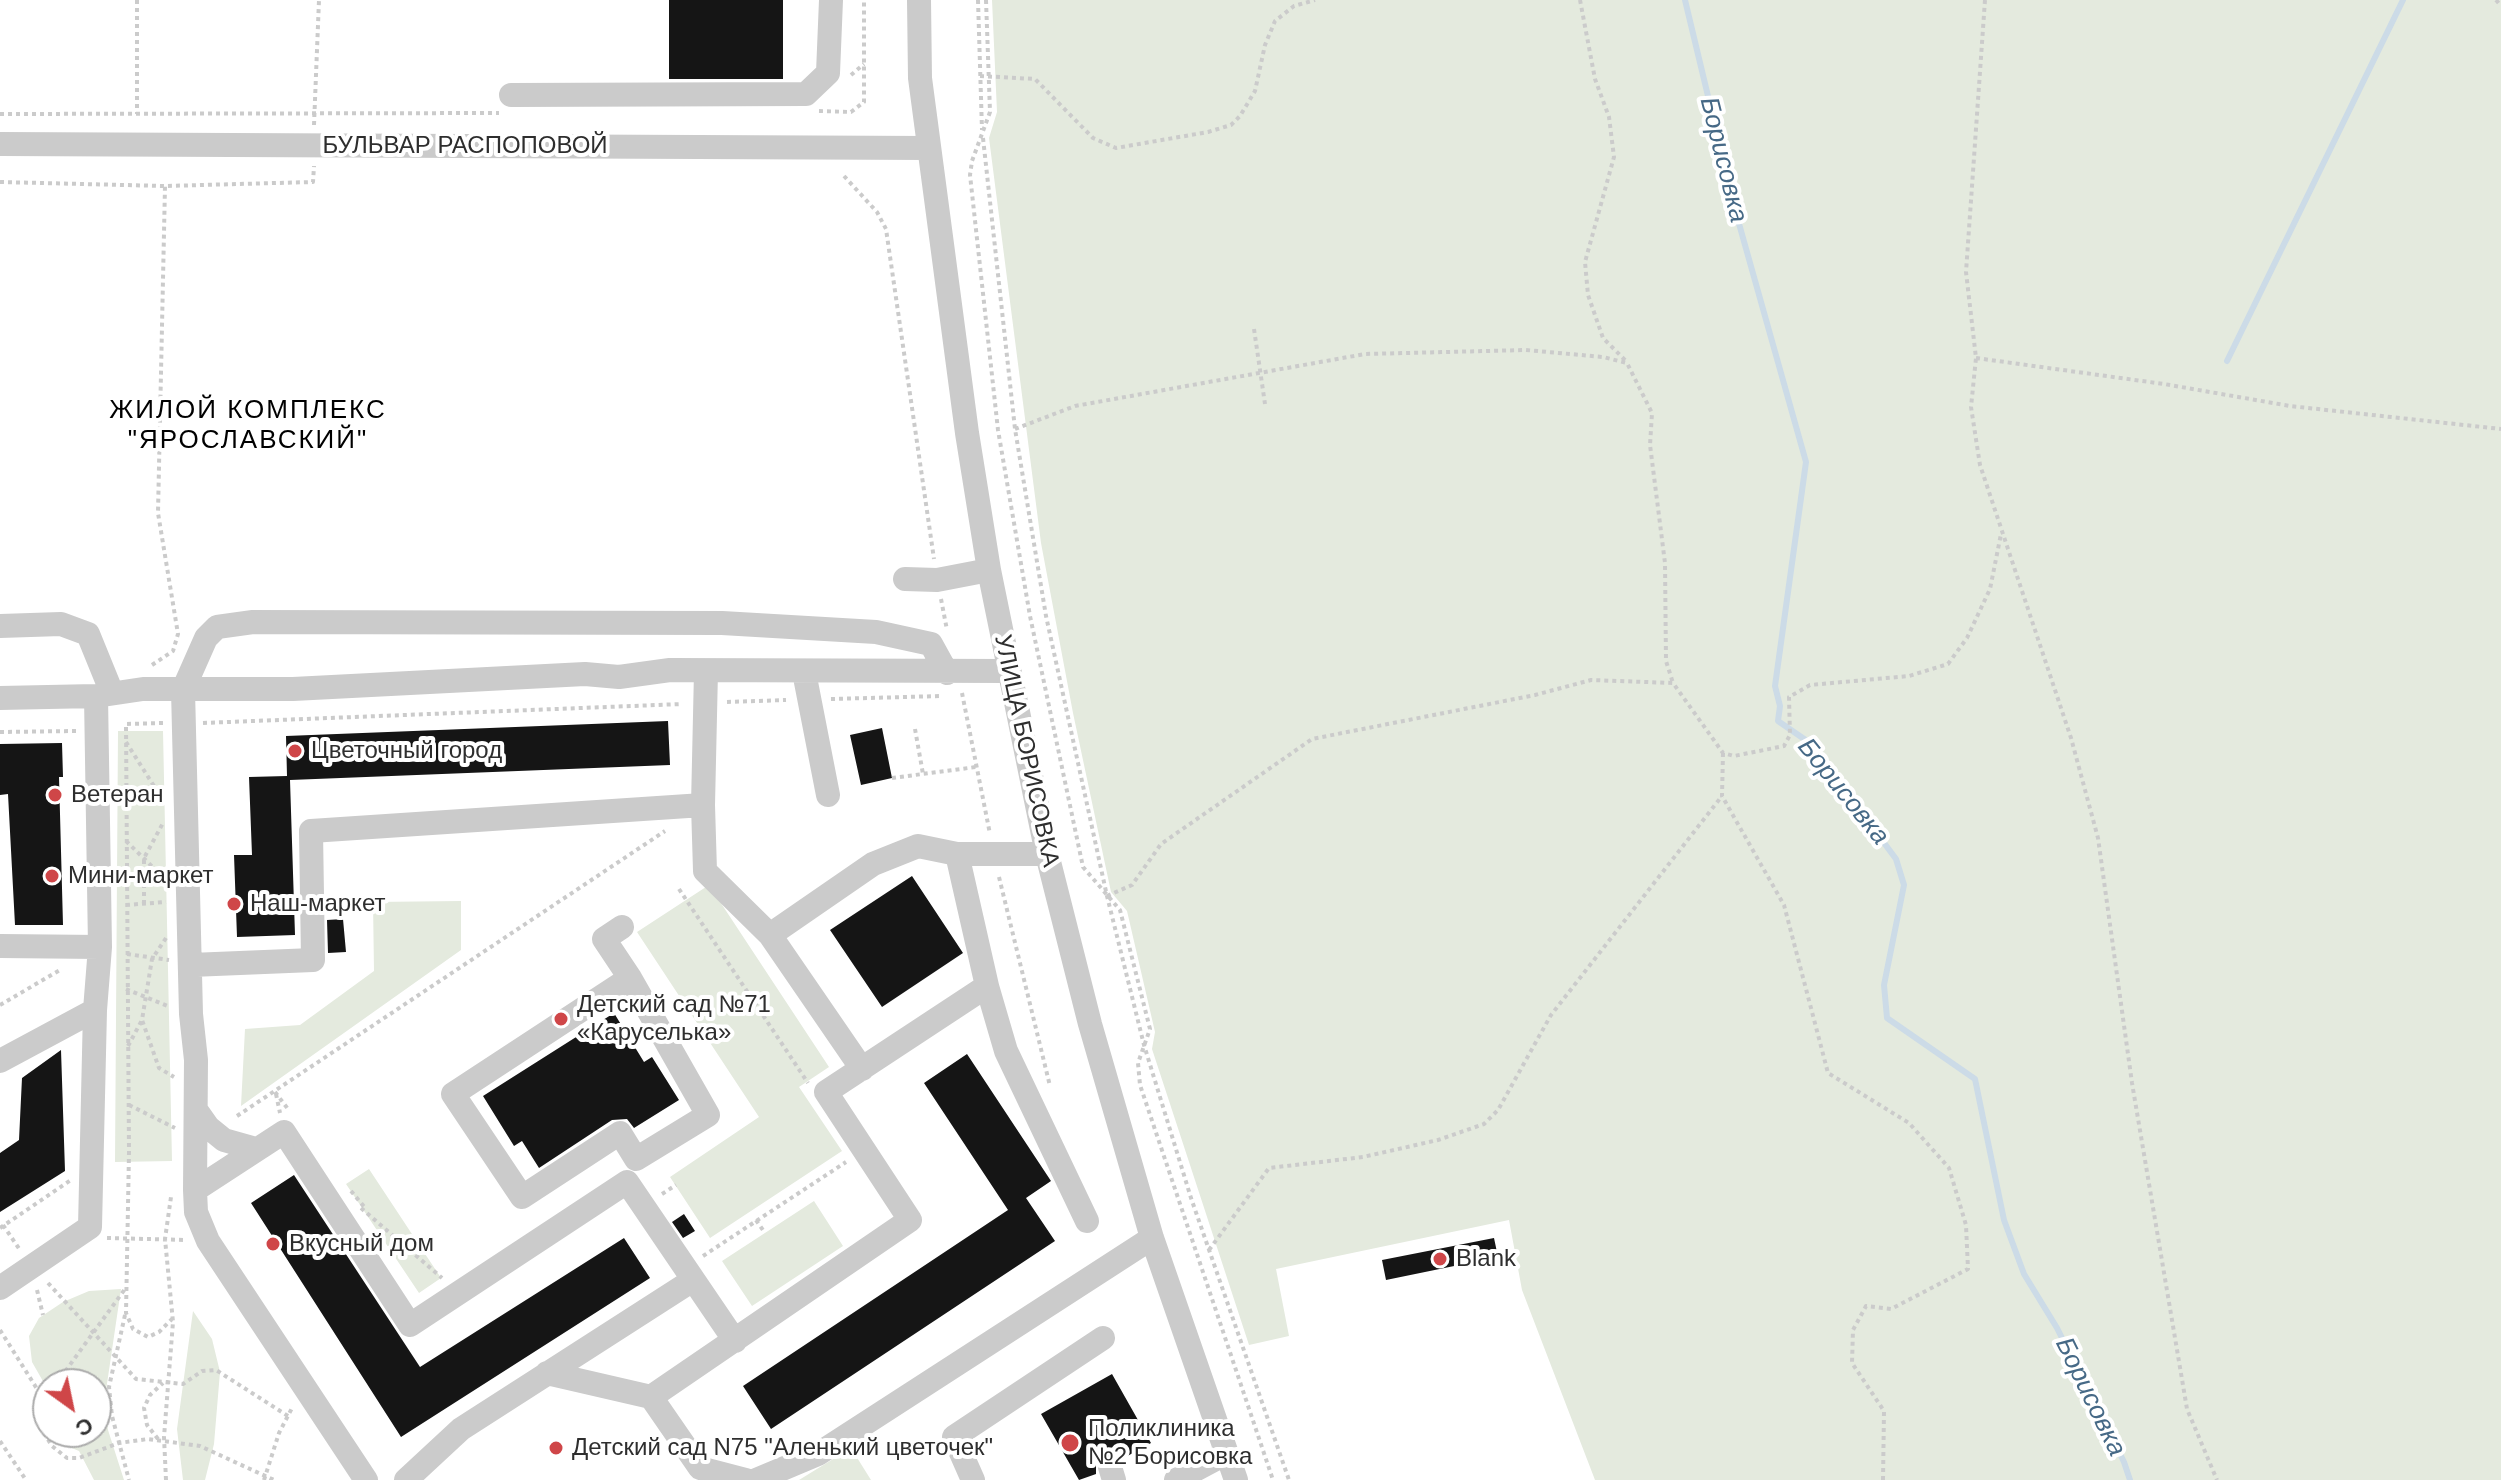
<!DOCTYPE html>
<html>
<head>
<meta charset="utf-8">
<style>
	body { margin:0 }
	#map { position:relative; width:2501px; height:1480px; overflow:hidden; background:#fff; font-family:Arial,sans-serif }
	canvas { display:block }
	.north { position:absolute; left:32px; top:1368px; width:80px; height:80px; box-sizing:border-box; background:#fff; border:2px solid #ababab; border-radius:50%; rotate:147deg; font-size:22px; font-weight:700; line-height:32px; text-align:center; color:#2e2e2e }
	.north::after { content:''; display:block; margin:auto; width:28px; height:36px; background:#cf4648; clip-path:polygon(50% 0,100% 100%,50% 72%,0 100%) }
</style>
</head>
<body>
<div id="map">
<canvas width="2501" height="1480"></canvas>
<div class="north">С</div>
</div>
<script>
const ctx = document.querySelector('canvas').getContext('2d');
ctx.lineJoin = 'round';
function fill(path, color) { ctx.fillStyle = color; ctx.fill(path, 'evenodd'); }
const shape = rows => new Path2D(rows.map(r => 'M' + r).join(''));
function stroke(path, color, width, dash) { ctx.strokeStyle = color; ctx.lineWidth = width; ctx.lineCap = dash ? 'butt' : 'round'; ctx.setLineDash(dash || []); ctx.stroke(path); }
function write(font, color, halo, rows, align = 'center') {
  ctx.font = font + ' Arial,sans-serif'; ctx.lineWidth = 8; ctx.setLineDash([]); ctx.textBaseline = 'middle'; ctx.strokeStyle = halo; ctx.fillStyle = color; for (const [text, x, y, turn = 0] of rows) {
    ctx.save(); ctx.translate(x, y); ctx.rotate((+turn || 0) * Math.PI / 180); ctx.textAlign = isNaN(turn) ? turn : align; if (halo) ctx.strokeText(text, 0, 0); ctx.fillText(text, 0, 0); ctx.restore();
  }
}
fill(shape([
	[992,0,2501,0,2501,1480,1595,1480,1522,1290,1509,1220,1276,1269,1289,1336,1249,1345,1152,1049,1155,1032,1127,911,1111,892,1073,713,1041,543,989,138,997,112],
	[118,731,163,731,172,1161,115,1162],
	[709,885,829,1067,799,1087,842,1151,710,1238,670,1177,759,1117,637,932],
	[461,901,461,950,241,1106,245,1029,300,1025,374,971,373,902],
	[369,1169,441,1278,419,1293,346,1184],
	[814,1201,843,1246,752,1306,722,1261],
	[121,1289,104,1404,108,1430,124,1480,94,1480,79,1451,62,1444,51,1432,96,1432,96,1384,48,1384,48,1390,32,1362,29,1336,39,1318,63,1302,89,1291],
	[193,1311,212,1339,220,1372,214,1444,205,1480,183,1480,177,1429],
	[851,1448,871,1480,799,1480]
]), '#e4eade');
stroke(shape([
	[1685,0,1736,213,1806,462,1775,686,1780,706,1778,721,1810,743,1896,859,1904,885,1884,985,1887,1018,1975,1079,2004,1220,2024,1274,2057,1328,2124,1462,2130,1480],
	[2227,361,2403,0]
]), '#ccdbe7', 6);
fill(shape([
	[669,0,783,0,783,79,669,79],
	[668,721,670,765,290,780,295,935,237,937,234,855,252,855,249,777,287,776,286,736],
	[882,728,892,778,861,785,850,735],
	[62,743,63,777,59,777,63,925,15,925,8,794,0,795,0,744],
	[912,876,963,953,882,1007,830,930],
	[343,919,346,952,328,953,327,920],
	[614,1013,644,1062,652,1057,679,1100,634,1128,627,1119,612,1120,539,1168,522,1141,514,1146,483,1096],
	[61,1050,65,1171,0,1212,0,1153,19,1140,22,1078],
	[967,1054,1051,1181,1026,1198,1055,1241,771,1429,743,1386,1008,1210,924,1083],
	[294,1175,420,1367,624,1238,650,1278,401,1437,251,1203],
	[684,1214,695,1231,683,1238,672,1222],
	[1494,1238,1498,1257,1386,1280,1382,1260],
	[1112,1374,1151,1443,1122,1459,1114,1453,1105,1453,1096,1463,1096,1474,1079,1480,1041,1414]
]), '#151515');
stroke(shape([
	[137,0,137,114],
	[978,0,982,130],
	[986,0,990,112,972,161,970,175,998,430,1030,616,1083,867,1120,910,1150,1029,1138,1063,1140,1085,1273,1480],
	[1580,0,1595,79,1609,117,1614,157,1585,262,1588,295,1603,338,1626,361],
	[1985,0,1966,272,1976,358,1971,407,1980,465,2071,738,2098,838,2132,1083,2187,1409,2217,1480],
	[2496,0,2501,6],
	[851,75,864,64],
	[980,76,1035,79,1093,138,1116,148,1208,132,1231,125,1240,116,1255,91,1265,45,1275,21,1294,6,1315,0],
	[819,111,851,112,864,102,864,0],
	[0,114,499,113],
	[314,125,319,0],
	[983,138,1015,429,1046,616,1107,896,1144,1045,1191,1198,1289,1480],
	[844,176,877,212,886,229,934,559],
	[0,182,165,186,313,182,314,166],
	[1254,329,1265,404],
	[1976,358,2164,384,2290,406,2501,429],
	[1015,429,1075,406,1365,354,1526,350,1603,357,1627,363,1652,413,1650,445,1665,563,1666,661,1673,683],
	[941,599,947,630],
	[152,665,173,651,178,634,158,513,165,186],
	[962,693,990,834],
	[831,699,942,696],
	[727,702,786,700],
	[163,723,126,724,129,1152,126,1313,133,1329,148,1337,159,1332,173,1318],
	[203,723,682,704],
	[915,729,923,774],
	[0,732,76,731],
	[126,742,164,802],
	[1723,753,1722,796,1784,905,1828,1073,1909,1123,1949,1168,1966,1225,1968,1269,1891,1309,1866,1306,1853,1330,1852,1363,1884,1411,1883,1480],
	[892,778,976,767],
	[126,841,165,879],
	[999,877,1050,1086],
	[679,889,808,1083],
	[1107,896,1132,885,1161,844,1312,739,1535,695,1591,680,1673,683,1723,753,1734,756,1784,746,1790,735,1789,697,1810,685,1909,676,1948,664,1967,638,1990,589,2001,534],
	[144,904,144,858,163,823],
	[126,905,166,902],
	[166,938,152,959,142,1020,159,1068,174,1077],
	[127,954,169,960],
	[126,989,170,1007],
	[0,1005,60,970],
	[128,1046,142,1020],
	[275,1092,288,1109],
	[276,1094,280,1113],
	[129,1105,175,1128],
	[237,1116,665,831],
	[351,1191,366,1209],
	[662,1194,676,1185],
	[361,1208,442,1278],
	[756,1220,765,1233],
	[3,1225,20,1250],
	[0,1228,71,1180],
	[107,1238,186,1240],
	[1209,1250,1269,1168,1363,1157,1438,1140,1484,1124,1498,1110,1551,1015,1722,796],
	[703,1256,846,1162],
	[48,1283,136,1379,183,1384,202,1371,216,1370,288,1416],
	[37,1290,43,1315],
	[125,1315,109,1387,112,1416,129,1480],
	[0,1330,44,1400],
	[56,1384,125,1289],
	[48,1395,41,1408,42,1430,52,1446,67,1458,79,1458,119,1443,148,1439,200,1446,274,1480],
	[158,1439,147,1425,144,1408,150,1395,163,1383],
	[0,1441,26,1480],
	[166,1480,164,1437,173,1322,165,1239,171,1197],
	[264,1480,279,1433,292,1408]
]), '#cbcbcb', 4, [4, 4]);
stroke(shape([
	[919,0,920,78,967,433,989,570,1047,854,1090,1024,1152,1238,1236,1480],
	[511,95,806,94,828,73,831,0],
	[0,144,929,148],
	[905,579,937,580,989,570],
	[0,626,61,624,88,634,112,693],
	[804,672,828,795],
	[0,698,96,696,143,689,293,689,585,674,619,677,670,670,1008,671],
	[703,805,705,871,770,935,862,1069],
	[957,854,1047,854],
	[622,927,604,939,630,978,708,1115,636,1159,620,1133,522,1197,453,1094,630,978],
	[770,935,873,864,918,846,957,854,987,986,1006,1051,1087,1221],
	[0,946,100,947],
	[191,965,313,960,311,831,703,805,706,671],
	[95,1010,100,947,96,696],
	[0,1061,95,1010,90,1227,0,1288],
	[196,1110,208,1127,224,1140,256,1149],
	[195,1190,196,1060,191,1014,183,690,206,638,217,627,253,622,722,623,876,632,931,644,947,673],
	[547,1373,651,1397,700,1468,746,1480],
	[651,1397,910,1220,826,1092,987,986],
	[1110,1467,1114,1480],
	[366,1480,208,1241,196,1212,195,1190,284,1132,410,1325,627,1182,735,1341],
	[406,1480,461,1429,693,1280],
	[756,1480,818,1454,1152,1238],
	[973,1480,954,1437,1103,1338],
	[1176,1480,1227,1453]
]), '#cbcbcb', 24);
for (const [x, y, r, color] of [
	[295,751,8,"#cf4648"],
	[55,795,8,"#cf4648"],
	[52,876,8,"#cf4648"],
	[234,904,8,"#cf4648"],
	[561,1019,8,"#cf4648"],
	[273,1244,8,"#cf4648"],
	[1440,1259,8,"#cf4648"],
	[1070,1443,10,"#cf4648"],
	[556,1448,8,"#cf4648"]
]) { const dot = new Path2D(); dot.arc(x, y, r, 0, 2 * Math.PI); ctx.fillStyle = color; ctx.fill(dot); stroke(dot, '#fff', 3); }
write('24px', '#2e2e2e', '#fff', [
	["БУЛЬВАР РАСПОПОВОЙ",465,146],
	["УЛИЦА БОРИСОВКА",1026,751,78]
]);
write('24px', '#2e2e2e', '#fff', [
	["Цветочный город",311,751],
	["Ветеран",71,795],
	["Мини-маркет",68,876],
	["Наш-маркет",250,904],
	["Детский сад №71",577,1005],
	["«Каруселька»",577,1033],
	["Вкусный дом",289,1244],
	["Blank",1456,1259],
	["Поликлиника",1088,1429],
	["№2 Борисовка",1088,1457],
	["Детский сад N75 \"Аленький цветочек\"",572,1448]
], 'left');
write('italic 26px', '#466986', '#fff', [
	["Борисовка",1723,160,76],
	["Борисовка",1843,792,51],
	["Борисовка",2090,1397,64]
]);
ctx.letterSpacing = '2px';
write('26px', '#000', '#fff', [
	["ЖИЛОЙ КОМПЛЕКС",248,411],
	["\"ЯРОСЛАВСКИЙ\"",248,441]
]);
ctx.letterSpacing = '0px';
</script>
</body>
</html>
